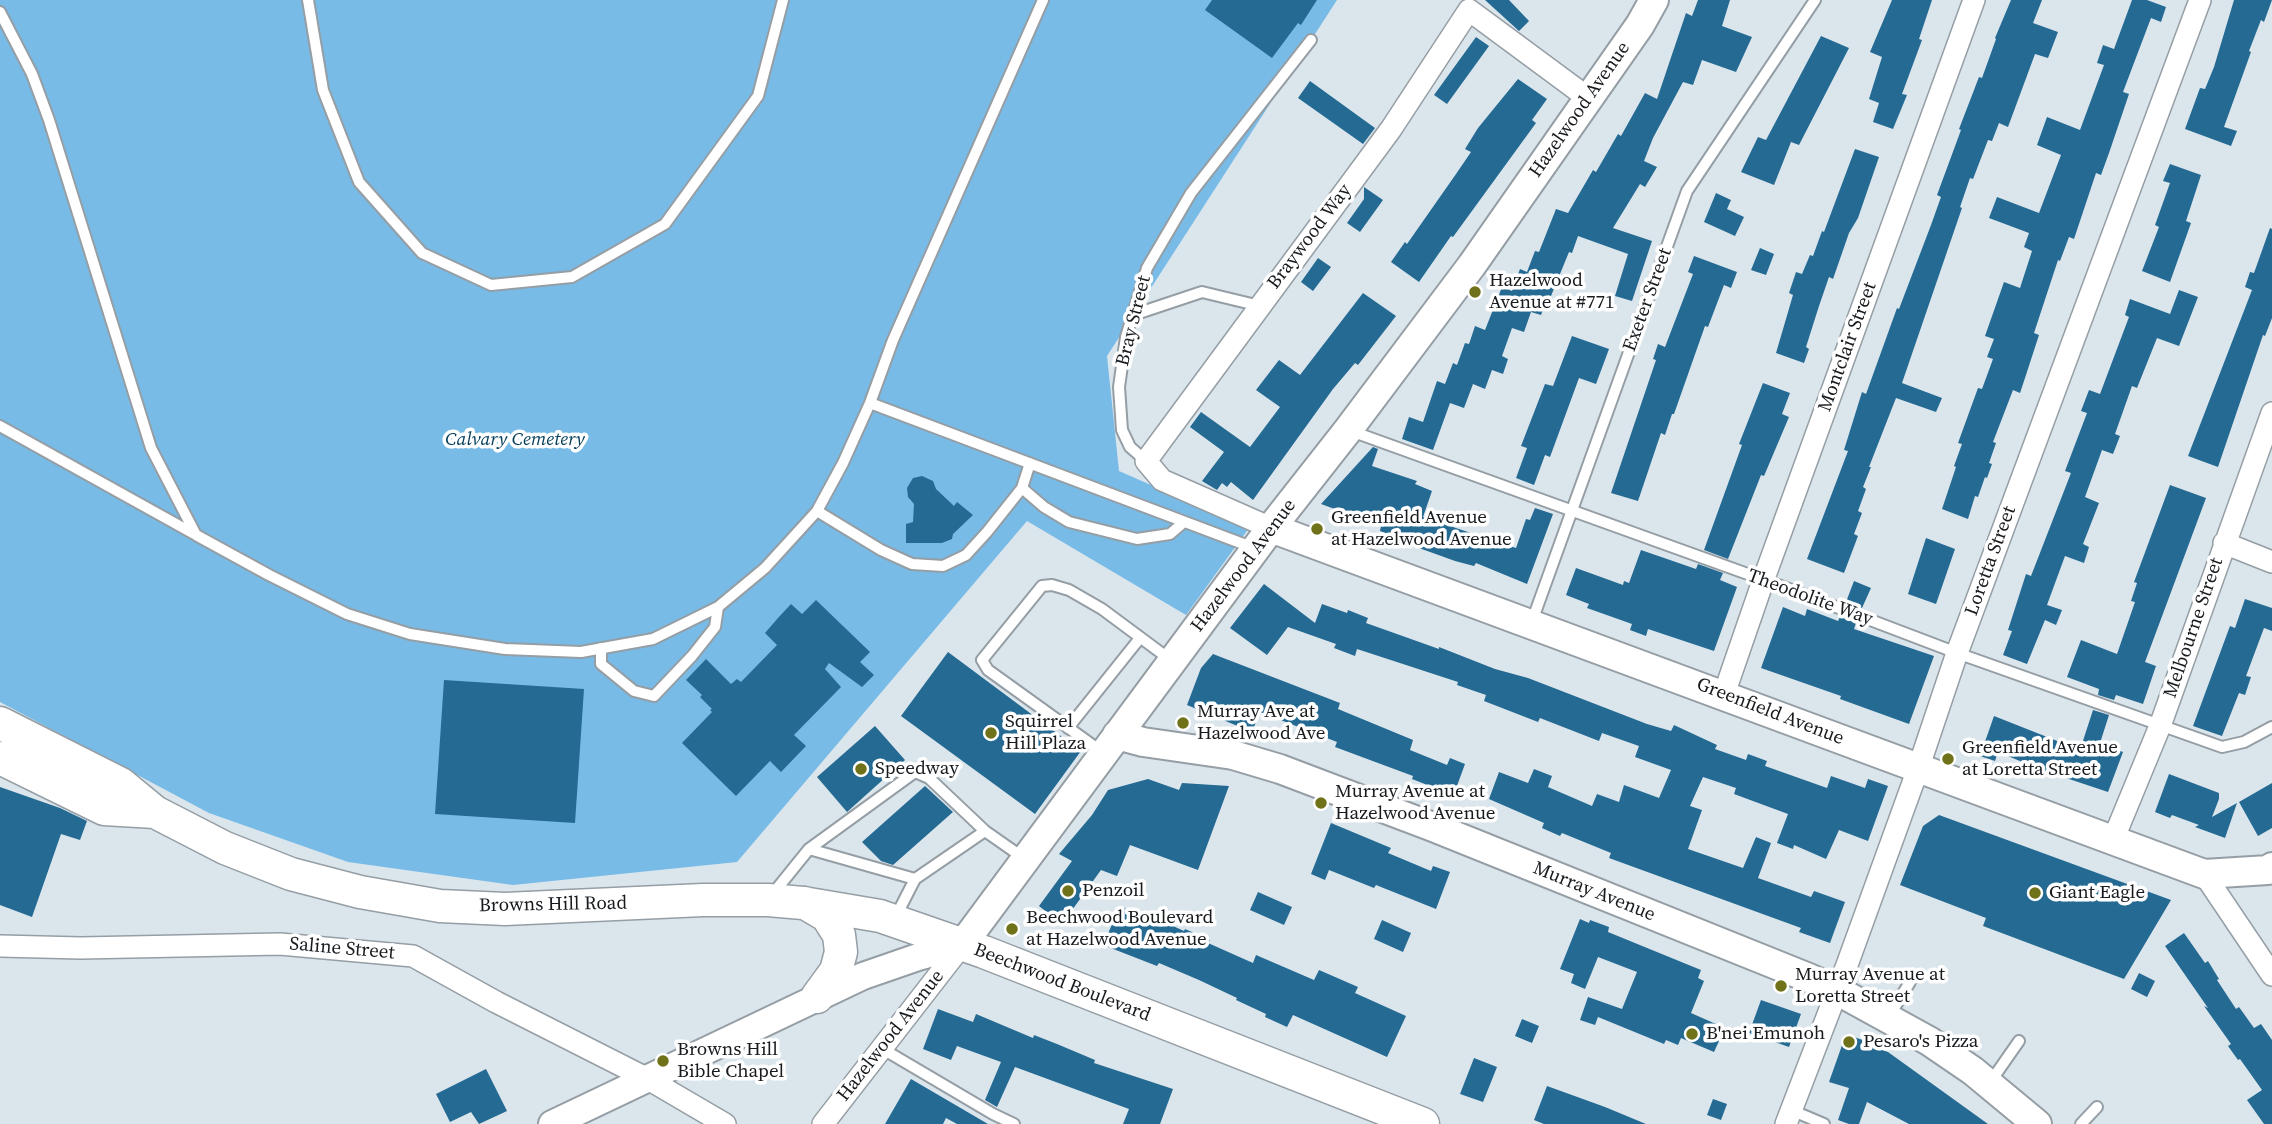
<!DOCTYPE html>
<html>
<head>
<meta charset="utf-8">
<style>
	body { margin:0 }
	canvas { display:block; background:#dbe5ec }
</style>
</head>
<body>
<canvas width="2272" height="1124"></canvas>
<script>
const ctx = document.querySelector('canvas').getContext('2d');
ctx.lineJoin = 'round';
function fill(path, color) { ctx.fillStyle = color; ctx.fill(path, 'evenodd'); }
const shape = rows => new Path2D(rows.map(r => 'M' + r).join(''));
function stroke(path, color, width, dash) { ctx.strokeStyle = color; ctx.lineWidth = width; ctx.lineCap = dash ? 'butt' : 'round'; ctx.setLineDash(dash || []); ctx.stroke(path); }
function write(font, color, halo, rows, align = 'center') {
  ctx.font = font + ' "Source Serif 4",serif'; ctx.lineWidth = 7; ctx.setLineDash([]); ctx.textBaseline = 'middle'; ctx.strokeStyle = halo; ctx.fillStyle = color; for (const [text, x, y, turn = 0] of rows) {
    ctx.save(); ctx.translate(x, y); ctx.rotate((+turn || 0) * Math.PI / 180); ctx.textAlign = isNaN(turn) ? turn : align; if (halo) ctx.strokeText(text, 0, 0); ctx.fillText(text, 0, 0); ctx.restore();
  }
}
fill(shape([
	[0,0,1337,0,1107,356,1119,471,1249,528,1186,615,1027,521,737,862,513,885,348,862,209,813,0,702]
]), '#78bbe7');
fill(shape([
	[1212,0,1317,0,1301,25,1298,23,1272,58,1205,10],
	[1485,0,1509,0,1529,21,1519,31],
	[1698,0,1730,0,1722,26,1752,37,1736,72,1702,60,1693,85,1683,82,1653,138,1644,161,1657,167,1645,187,1640,184,1613,228,1652,241,1632,301,1615,296,1628,254,1578,236,1572,253,1569,252,1551,296,1548,295,1541,315,1531,312,1524,332,1512,328,1502,356,1508,359,1503,374,1492,370,1485,389,1473,384,1464,408,1450,403,1433,450,1402,439,1409,417,1423,422,1437,381,1445,384,1453,363,1457,365,1465,343,1469,344,1475,326,1485,330,1502,287,1512,291,1520,269,1527,272,1535,251,1539,252,1556,209,1568,213,1593,170,1596,172,1618,134,1621,136,1645,93,1657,99,1686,13,1692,16],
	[1892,0,1932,0,1919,39,1922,40,1902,94,1907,95,1893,129,1873,122,1879,103,1869,99,1882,57,1870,52],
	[2011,0,2042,0,2033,23,2058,32,2048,58,2035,54,2008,127,1999,123,1992,141,1988,140,1973,179,1970,178,1960,207,1962,208,1902,383,1942,398,1936,412,1896,398,1869,467,1871,467,1863,487,1866,489,1858,511,1862,513,1854,534,1858,536,1844,573,1807,559,1848,451,1844,450,1862,392,1866,394,1897,308,1899,309,1931,225,1941,197,1937,195,1961,130,1959,129,1979,77,1982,78,1996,39,1995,38],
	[2132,0,2147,0,2166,7,2161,22,2151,18,2123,92,2129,94,2109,153,2101,175,2096,173,2074,239,2069,237,2060,261,2058,260,2034,333,2039,335,2025,378,2020,393,2013,390,1993,442,1996,443,1989,463,1992,464,1987,478,1985,477,1978,497,1975,496,1968,519,1942,509,1956,467,1954,466,1962,444,1958,443,1978,388,1982,389,1993,359,1987,357,1994,339,1985,336,2004,282,2020,288,2032,251,2024,247,2029,233,1989,218,1997,197,2039,213,2061,155,2037,145,2047,117,2080,130,2104,65,2097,63,2103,45,2114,49],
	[2234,0,2272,0,2264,22,2261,20,2249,51,2251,52,2224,127,2237,131,2231,146,2185,129,2200,88,2205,89,2214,67],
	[1821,36,1849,48,1799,145,1791,142,1774,185,1741,172,1758,137,1766,140],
	[1476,37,1489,46,1447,104,1434,95],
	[1518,79,1547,99,1532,120,1536,123,1453,237,1451,236,1419,282,1391,262,1405,242,1407,244,1456,174,1471,152,1465,149,1478,128],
	[1310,81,1375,128,1363,144,1298,98],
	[1855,149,1879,157,1858,218,1849,233,1833,279,1829,277,1819,306,1806,347,1809,349,1804,363,1776,353,1793,295,1789,293,1796,272,1802,274,1810,255,1813,256,1822,231,1824,232],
	[2170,164,2201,175,2186,221,2191,223,2170,282,2142,271,2159,227,2155,225,2170,183,2163,181],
	[1364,187,1383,200,1360,232,1347,223,1364,199],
	[1716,193,1731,200,1727,209,1744,217,1735,236,1704,222],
	[2270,228,2272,229,2272,318,2265,336,2263,335,2218,467,2188,456,2252,290,2245,287,2250,272,2254,273],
	[1760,248,1774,254,1766,275,1751,270],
	[1694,256,1737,272,1731,288,1724,285,1708,327,1705,326,1674,414,1672,414,1665,435,1661,433,1638,501,1611,493,1656,360,1653,359,1658,344,1665,347,1693,274,1688,272],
	[1318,258,1331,267,1313,291,1301,282],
	[2179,290,2198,297,2179,346,2157,338,2137,388,2132,386,2115,434,2120,436,2113,454,2102,450,2085,497,2099,503,2083,544,2089,547,2084,563,2065,556,2047,605,2062,610,2056,625,2045,620,2027,664,2003,655,2012,631,2008,630,2026,574,2031,576,2071,473,2065,471,2087,413,2081,411,2089,390,2100,394,2129,317,2125,315,2130,299,2170,314],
	[1363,293,1396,316,1358,365,1355,363,1333,389,1253,500,1231,482,1227,487,1222,483,1217,490,1202,481,1224,452,1190,427,1201,412,1250,447,1280,407,1256,390,1279,360,1300,375],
	[1572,336,1609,349,1596,384,1579,378,1550,457,1545,455,1534,485,1516,478,1527,448,1521,446,1545,384,1553,386],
	[1763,383,1790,393,1782,414,1789,417,1764,476,1761,475,1728,559,1704,550,1742,445,1739,444],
	[1373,447,1378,449,1372,466,1417,481,1415,484,1432,491,1423,517,1516,548,1526,519,1530,520,1535,508,1553,514,1527,584,1476,563,1474,566,1455,561,1419,548,1419,546,1380,531,1381,526,1321,504],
	[922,476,933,481,936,489,954,506,957,502,973,515,953,534,952,539,942,543,906,543,906,524,913,522,914,504,908,497,907,488,913,478],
	[2170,485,2206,498,2145,662,2156,666,2143,704,2116,695,2114,700,2098,695,2099,689,2067,677,2081,640,2117,654,2135,602,2131,601,2137,583,2134,582],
	[1926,538,1955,549,1936,604,1908,594],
	[1641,550,1696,569,1698,564,1723,573,1720,580,1737,587,1714,651,1648,629,1646,636,1630,630,1632,624,1587,608,1589,604,1566,595,1576,568,1623,585,1624,581,1629,583],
	[1854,581,1871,588,1862,608,1846,602],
	[1264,584,1315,623,1322,604,1347,613,1348,610,1368,618,1366,623,1439,649,1439,647,1495,669,1528,678,1647,724,1671,731,1674,725,1717,745,1715,749,1746,760,1748,754,1767,761,1765,766,1827,788,1831,776,1865,788,1868,779,1888,786,1868,841,1839,830,1826,859,1794,845,1793,849,1777,843,1788,814,1734,794,1736,788,1703,777,1690,806,1702,810,1688,849,1743,868,1756,837,1771,843,1758,878,1811,897,1814,891,1845,902,1830,943,1799,932,1801,928,1609,858,1611,853,1562,833,1560,836,1542,828,1544,823,1489,799,1499,772,1528,783,1534,769,1552,776,1548,787,1592,806,1597,794,1619,802,1624,785,1659,798,1671,770,1635,757,1639,746,1602,733,1599,741,1540,718,1538,722,1484,701,1486,695,1457,685,1458,682,1357,649,1355,656,1334,648,1336,644,1288,627,1267,655,1230,628],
	[2245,599,2272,608,2272,631,2264,628,2246,676,2251,677,2245,695,2239,693,2222,736,2193,726,2230,626,2235,628],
	[816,600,870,652,860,662,874,675,862,687,829,663,825,669,841,687,794,735,806,746,781,772,770,761,736,796,682,743,712,712,710,710,712,709,700,697,702,695,686,680,706,659,731,684,737,679,741,682,777,645,765,633,778,618,791,604,802,614],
	[1783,607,1805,616,1807,609,1838,621,1840,617,1856,623,1854,629,1934,656,1909,724,1840,699,1841,696,1761,668],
	[948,652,1081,751,1035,814,901,716],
	[1213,654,1340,703,1338,709,1413,740,1410,750,1447,765,1450,758,1465,764,1454,794,1430,786,1412,779,1413,776,1335,747,1337,742,1260,712,1252,732,1187,705,1201,668],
	[444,680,584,689,575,823,435,814],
	[2093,710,2109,715,2100,743,2123,752,2108,792,2042,770,1998,752,1995,761,1980,756,1994,716,2080,750],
	[875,726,905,760,847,812,817,777],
	[2169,774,2219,793,2219,799,2212,817,2237,803,2225,838,2195,827,2199,825,2172,815,2170,818,2155,812],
	[1148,779,1179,790,1182,783,1229,786,1198,870,1130,845,1117,876,1101,870,1062,924,1039,906,1072,861,1059,854,1092,815,1108,790],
	[2272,783,2272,828,2258,836,2239,802],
	[925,786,953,812,893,865,881,861,862,842],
	[0,787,60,808,87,821,80,840,61,834,32,917,0,905],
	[1939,815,2171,900,2124,979,1983,926,1986,918,1900,885,1923,826],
	[1331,823,1391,848,1388,853,1431,871,1433,866,1450,872,1436,909,1376,885,1374,888,1329,870,1325,880,1311,874],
	[1258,892,1292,907,1284,925,1250,910],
	[1120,906,1150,919,1151,916,1184,931,1185,929,1210,940,1208,943,1253,963,1256,955,1314,980,1319,970,1358,987,1355,993,1406,1016,1387,1057,1293,1015,1287,1027,1265,1017,1266,1014,1236,1000,1237,998,1199,980,1159,963,1157,966,1103,945],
	[1580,919,1589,923,1590,920,1609,927,1608,932,1701,970,1698,978,1704,981,1691,1013,1725,1028,1714,1052,1681,1038,1678,1045,1666,1040,1664,1044,1598,1017,1595,1025,1580,1020,1588,997,1622,1009,1637,972,1598,957,1585,989,1571,983,1574,974,1560,969],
	[1382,920,1411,933,1403,952,1374,939],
	[2184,933,2205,963,2208,961,2219,979,2217,980,2236,1009,2239,1007,2254,1028,2261,1024,2272,1040,2272,1124,2264,1124,2247,1100,2262,1090,2240,1059,2238,1060,2228,1046,2231,1044,2204,1006,2208,1008,2165,946],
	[2139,973,2155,981,2147,997,2131,989],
	[1761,1000,1801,1014,1789,1047,1749,1033],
	[938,1009,973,1022,976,1014,1033,1038,1034,1035,1057,1044,1095,1060,1094,1063,1173,1089,1160,1124,1123,1124,1129,1109,1015,1067,997,1107,985,1100,1001,1062,957,1046,951,1060,923,1049],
	[1522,1019,1539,1026,1532,1043,1515,1036],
	[1846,1034,1868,1042,1867,1045,1888,1052,1988,1124,1909,1124,1867,1102,1859,1124,1849,1124,1838,1120,1849,1088,1829,1082],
	[1474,1058,1497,1067,1483,1102,1460,1094],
	[486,1069,507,1111,479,1124,471,1112,450,1122,436,1094],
	[911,1079,988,1124,957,1124,946,1118,943,1124,885,1124],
	[1547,1086,1605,1107,1646,1124,1544,1124,1534,1120],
	[1713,1099,1727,1104,1721,1120,1707,1115]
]), '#246a93');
const service = shape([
	[308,0,323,90,359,182,422,253,491,285,572,277,665,224,758,96,783,0],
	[0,12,32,74,49,120,151,448,196,535,269,575,347,614,410,634,505,649,581,652,653,639,718,607,765,568,817,511,843,463,870,403,893,340,1043,0],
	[1133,315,1202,292,1260,306],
	[870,403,1254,548],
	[0,426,196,535],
	[1351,431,1781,586,1957,653,2222,747,2244,742,2272,727],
	[1146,461,1130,447,1122,430,1119,387,1126,337,1147,268,1191,193,1311,40],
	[1022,488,1044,507,1069,522,1137,539,1170,534,1184,522],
	[817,511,881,550,912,564,943,566,966,555,987,532,1022,488,1030,463],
	[1531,624,1687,191,1815,0],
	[601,648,601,664,634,691,654,696,692,656,715,627,718,607],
	[1068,728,1140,638],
	[1102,752,988,670,982,660,1042,586,1052,585,1069,590,1102,609,1172,661],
	[809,849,915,879],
	[771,896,809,849,915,772,929,778,985,831,1025,859],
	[895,918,915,879,985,831],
	[1888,1018,1910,982],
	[881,1048,993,1114,1014,1124],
	[1989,1084,2019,1041],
	[1791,1110,1824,1124],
	[2081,1124,2097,1107]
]);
const minor = shape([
	[1271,528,1162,480,1146,461,1391,129,1469,10,1588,98],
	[2224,543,2272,562],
	[1724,694,1763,581,1974,0],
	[2113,840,2160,726,2272,413],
	[2204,874,2272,975],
	[0,946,81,948,280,944,413,956,496,1002,648,1079,725,1124],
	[823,1124,962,945],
	[1786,1124,1847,965,1918,769,1957,653,2200,0]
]);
const tertiary = shape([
	[552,1124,863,976,918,957,962,945]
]);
const secondary = shape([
	[1271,528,2204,874,2268,870,2272,867],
	[1117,735,1143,742,1233,755,1280,769,1433,827,1809,978,1838,991,1929,1041,1973,1071,2037,1124],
	[962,945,1271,528,1348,430,1472,265,1640,25,1654,0]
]);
const primary = shape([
	[0,723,121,784,155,812,225,848,291,874,360,892,440,906,505,909,703,900,768,900,803,903,880,916,984,952,1423,1124],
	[0,758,104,809,155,812],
	[805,903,827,916,839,935,841,952,836,971,817,997]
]);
stroke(service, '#959ea4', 14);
stroke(minor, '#959ea4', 24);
stroke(tertiary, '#959ea4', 30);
stroke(secondary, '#959ea4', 32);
stroke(primary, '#959ea4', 35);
stroke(service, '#fff', 10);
stroke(minor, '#fff', 21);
stroke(tertiary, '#fff', 26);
stroke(secondary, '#fff', 28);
stroke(primary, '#fff', 32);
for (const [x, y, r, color] of [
	[1475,292,7,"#6f7219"],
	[1317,529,7,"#6f7219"],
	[1183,723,7,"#6f7219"],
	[991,733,7,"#6f7219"],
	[1948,759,7,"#6f7219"],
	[861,769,7,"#6f7219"],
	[1321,803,7,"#6f7219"],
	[1068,891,7,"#6f7219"],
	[2035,893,7,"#6f7219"],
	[1012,929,7,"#6f7219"],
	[1781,986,7,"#6f7219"],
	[1692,1034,7,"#6f7219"],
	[1849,1042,7,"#6f7219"],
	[663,1061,7,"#6f7219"]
]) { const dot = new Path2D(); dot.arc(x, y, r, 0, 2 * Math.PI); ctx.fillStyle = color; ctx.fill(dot); stroke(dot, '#fff', 2.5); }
write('19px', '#181b1e', '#fff', [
	["Hazelwood Avenue",1580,110,-55],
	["Braywood Way",1310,237,-53],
	["Exeter Street",1648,300,-70],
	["Bray Street",1134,321,-76],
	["Montclair Street",1848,347,-70],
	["Loretta Street",1991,561,-70],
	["Hazelwood Avenue",1244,566,-53],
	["Theodolite Way",1810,598,20],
	["Melbourne Street",2194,628,-71],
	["Greenfield Avenue",1770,712,21],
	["Murray Avenue",1594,892,22],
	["Browns Hill Road",553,905,-1],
	["Saline Street",342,949,5],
	["Beechwood Boulevard",1062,983,21],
	["Hazelwood Avenue",891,1036,-52]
]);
write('19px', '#181b1e', '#fff', [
	["Hazelwood",1489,281],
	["Avenue at #771",1489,303],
	["Greenfield Avenue",1331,518],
	["at Hazelwood Avenue",1331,540],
	["Murray Ave at",1197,712],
	["Hazelwood Ave",1197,734],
	["Squirrel",1005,722],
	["Hill Plaza",1005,744],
	["Greenfield Avenue",1962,748],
	["at Loretta Street",1962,770],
	["Speedway",875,769],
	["Murray Avenue at",1335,792],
	["Hazelwood Avenue",1335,814],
	["Penzoil",1082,891],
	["Giant Eagle",2049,893],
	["Beechwood Boulevard",1026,918],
	["at Hazelwood Avenue",1026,940],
	["Murray Avenue at",1795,975],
	["Loretta Street",1795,997],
	["B'nei Emunoh",1706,1034],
	["Pesaro's Pizza",1863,1042],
	["Browns Hill",677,1050],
	["Bible Chapel",677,1072]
], 'left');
write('italic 19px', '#043e5b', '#fff', [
	["Calvary Cemetery",515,440]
]);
</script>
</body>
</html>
